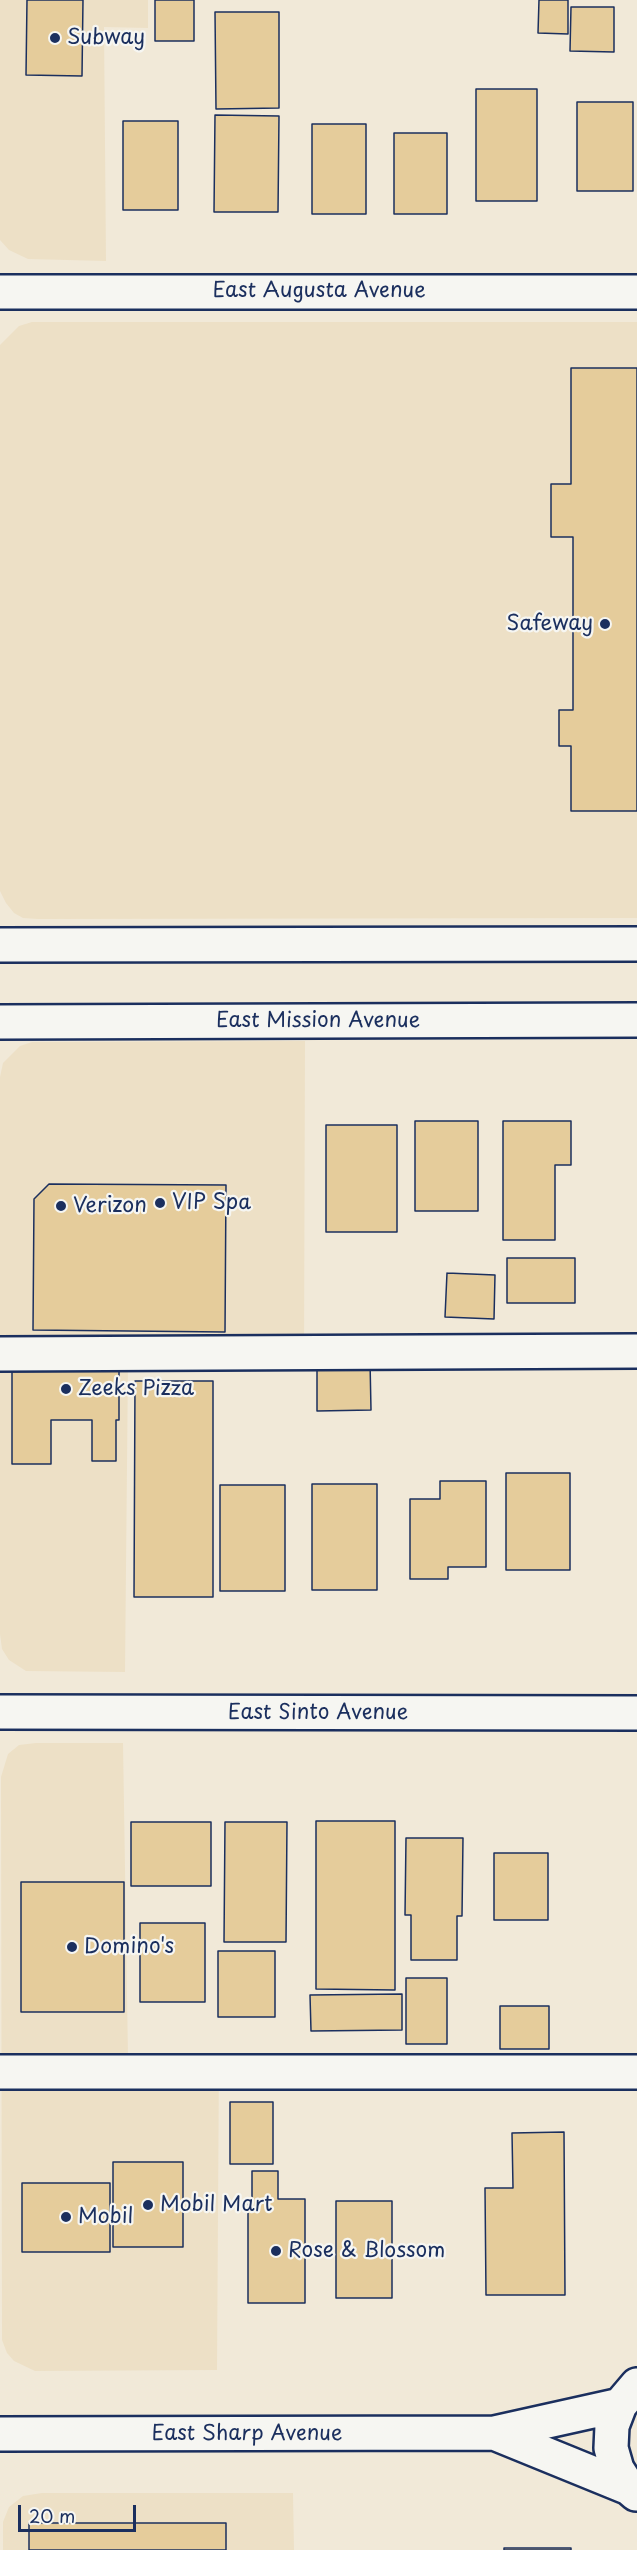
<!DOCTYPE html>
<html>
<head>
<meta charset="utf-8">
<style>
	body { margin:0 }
	#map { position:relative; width:637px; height:2550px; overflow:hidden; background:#f1e9d8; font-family:"Playpen Sans",sans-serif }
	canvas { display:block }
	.scale { position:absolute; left:18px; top:2505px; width:118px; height:27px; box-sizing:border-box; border:3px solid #1b2f5e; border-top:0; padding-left:8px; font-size:18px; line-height:21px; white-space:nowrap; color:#1b2f5e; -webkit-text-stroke:4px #f6f6f2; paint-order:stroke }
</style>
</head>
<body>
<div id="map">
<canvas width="637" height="2550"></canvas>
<div class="scale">20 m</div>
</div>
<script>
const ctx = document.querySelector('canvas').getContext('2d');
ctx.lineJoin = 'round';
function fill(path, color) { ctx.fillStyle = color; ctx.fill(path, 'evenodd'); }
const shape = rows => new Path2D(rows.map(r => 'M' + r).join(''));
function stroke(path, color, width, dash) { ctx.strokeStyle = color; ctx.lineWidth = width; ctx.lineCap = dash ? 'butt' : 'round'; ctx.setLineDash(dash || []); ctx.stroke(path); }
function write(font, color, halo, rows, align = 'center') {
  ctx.font = font + ' "Playpen Sans",sans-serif'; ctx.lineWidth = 4.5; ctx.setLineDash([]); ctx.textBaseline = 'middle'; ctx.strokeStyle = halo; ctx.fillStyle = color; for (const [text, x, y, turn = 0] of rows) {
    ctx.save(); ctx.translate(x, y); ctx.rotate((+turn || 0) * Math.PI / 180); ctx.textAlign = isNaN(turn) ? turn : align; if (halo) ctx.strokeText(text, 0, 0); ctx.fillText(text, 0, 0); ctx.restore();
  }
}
fill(shape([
	[0,0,148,0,148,28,104,27,106,261,28,259,9,250,0,240],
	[32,322,637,322,637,918,38,919,23,918,14,913,6,903,0,891,0,345,19,326],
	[305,1041,304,1360,128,1362,125,1672,26,1671,9,1660,2,1649,0,1634,0,1077,3,1063,20,1046,32,1042],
	[36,1743,123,1743,128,2057,219,2056,217,2370,35,2371,14,2361,7,2353,2,2340,1,1777,8,1754,19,1745],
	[42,2493,293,2493,294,2550,3,2550,3,2522,9,2507,23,2496]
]), '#ede0c6');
const building = shape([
	[27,0,83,0,82,76,26,75,27,0],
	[155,0,194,0,194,41,155,41,155,0],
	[539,0,568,0,568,34,538,33,539,0],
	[571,7,614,7,614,52,570,51,571,7],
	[215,12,279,12,279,108,216,109,215,12],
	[476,89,537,89,537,201,476,201,476,89],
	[577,102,633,102,633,191,577,191,577,102],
	[215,115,279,116,278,212,214,212,215,115],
	[123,121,178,121,178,210,123,210,123,121],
	[312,124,366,124,366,214,312,214,312,124],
	[394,133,447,133,447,214,394,214,394,133],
	[571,368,637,368,637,811,571,811,571,746,559,746,559,710,573,710,573,537,551,537,551,484,571,484,571,368],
	[415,1121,478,1121,478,1211,415,1211,415,1121],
	[503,1121,571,1121,571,1165,555,1165,555,1240,503,1240,503,1121],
	[326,1125,397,1125,397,1232,326,1232,326,1125],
	[49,1184,226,1185,225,1332,33,1330,34,1199,49,1184],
	[507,1258,575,1258,575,1303,507,1303,507,1258],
	[447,1273,495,1275,494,1319,445,1317,447,1273],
	[12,1357,119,1357,119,1420,116,1420,116,1461,92,1461,92,1420,51,1420,51,1464,12,1464,12,1357],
	[370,1361,371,1410,317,1411,317,1362,370,1361],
	[135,1381,213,1381,213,1597,134,1597,135,1381],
	[506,1473,570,1473,570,1570,506,1570,506,1473],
	[440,1481,486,1481,486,1567,448,1567,448,1579,410,1579,410,1499,440,1499,440,1481],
	[312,1484,377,1484,377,1590,312,1590,312,1484],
	[220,1485,285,1485,285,1591,220,1591,220,1485],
	[316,1821,395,1821,395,1990,316,1989,316,1821],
	[131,1822,211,1822,211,1886,131,1886,131,1822],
	[225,1822,287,1822,286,1942,224,1942,225,1822],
	[406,1838,463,1838,462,1916,457,1916,457,1960,411,1960,411,1915,405,1915,406,1838],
	[494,1853,548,1853,548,1920,494,1920,494,1853],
	[21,1882,124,1882,124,2012,21,2012,21,1882],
	[140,1923,205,1923,205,2002,140,2002,140,1923],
	[218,1951,275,1951,275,2017,218,2017,218,1951],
	[406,1978,447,1978,447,2044,406,2044,406,1978],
	[402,1994,402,2030,311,2031,310,1995,402,1994],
	[500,2006,549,2006,549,2049,500,2049,500,2006],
	[230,2102,273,2102,273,2164,230,2164,230,2102],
	[564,2132,565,2295,486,2295,485,2188,513,2188,512,2133,564,2132],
	[113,2162,183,2162,183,2247,113,2247,113,2162],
	[252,2171,278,2171,278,2199,305,2199,305,2303,248,2303,248,2199,252,2199,252,2171],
	[22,2183,110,2183,110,2252,22,2252,22,2183],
	[336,2201,392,2201,392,2298,336,2298,336,2201],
	[29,2523,226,2523,226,2550,29,2550,29,2523],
	[504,2548,571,2548,571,2550,504,2550,504,2548]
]);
fill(building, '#e5cc9b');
stroke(building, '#1b2f5e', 1.5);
const minor = shape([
	[0,292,637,292],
	[0,1354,637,1351],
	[0,1712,637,1713],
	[0,2072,637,2072],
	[494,2433,629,2488],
	[0,2434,494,2433,620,2405],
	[636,2494,629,2488,617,2469,611,2448,612,2426,620,2405,637,2385]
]);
const major = shape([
	[0,945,637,944],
	[0,1022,637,1020]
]);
stroke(minor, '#1b2f5e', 38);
stroke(major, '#1b2f5e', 38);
stroke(minor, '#f6f6f2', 33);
stroke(major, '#f6f6f2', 33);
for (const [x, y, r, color] of [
	[55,38,6,"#1b2f5e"],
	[605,624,6,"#1b2f5e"],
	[160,1203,6,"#1b2f5e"],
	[61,1206,6,"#1b2f5e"],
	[66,1389,6,"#1b2f5e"],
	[72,1947,6,"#1b2f5e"],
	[148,2205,6,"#1b2f5e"],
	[66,2217,6,"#1b2f5e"],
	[276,2251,6,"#1b2f5e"]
]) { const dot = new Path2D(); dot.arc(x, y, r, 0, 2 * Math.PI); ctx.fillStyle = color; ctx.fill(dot); stroke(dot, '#f6f6f2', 2); }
write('21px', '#1b2f5e', '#f6f6f2', [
	["Subway",67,38],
	["Safeway",593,624,"right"],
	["VIP Spa",172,1203],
	["Verizon",73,1206],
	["Zeeks Pizza",78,1389],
	["Domino's",84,1947],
	["Mobil Mart",160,2205],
	["Mobil",78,2217],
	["Rose & Blossom",288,2251]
], 'left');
write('21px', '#1b2f5e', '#f6f6f2', [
	["East Augusta Avenue",319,291],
	["East Mission Avenue",318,1021],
	["East Sinto Avenue",318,1713],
	["East Sharp Avenue",247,2434]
]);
</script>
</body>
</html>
